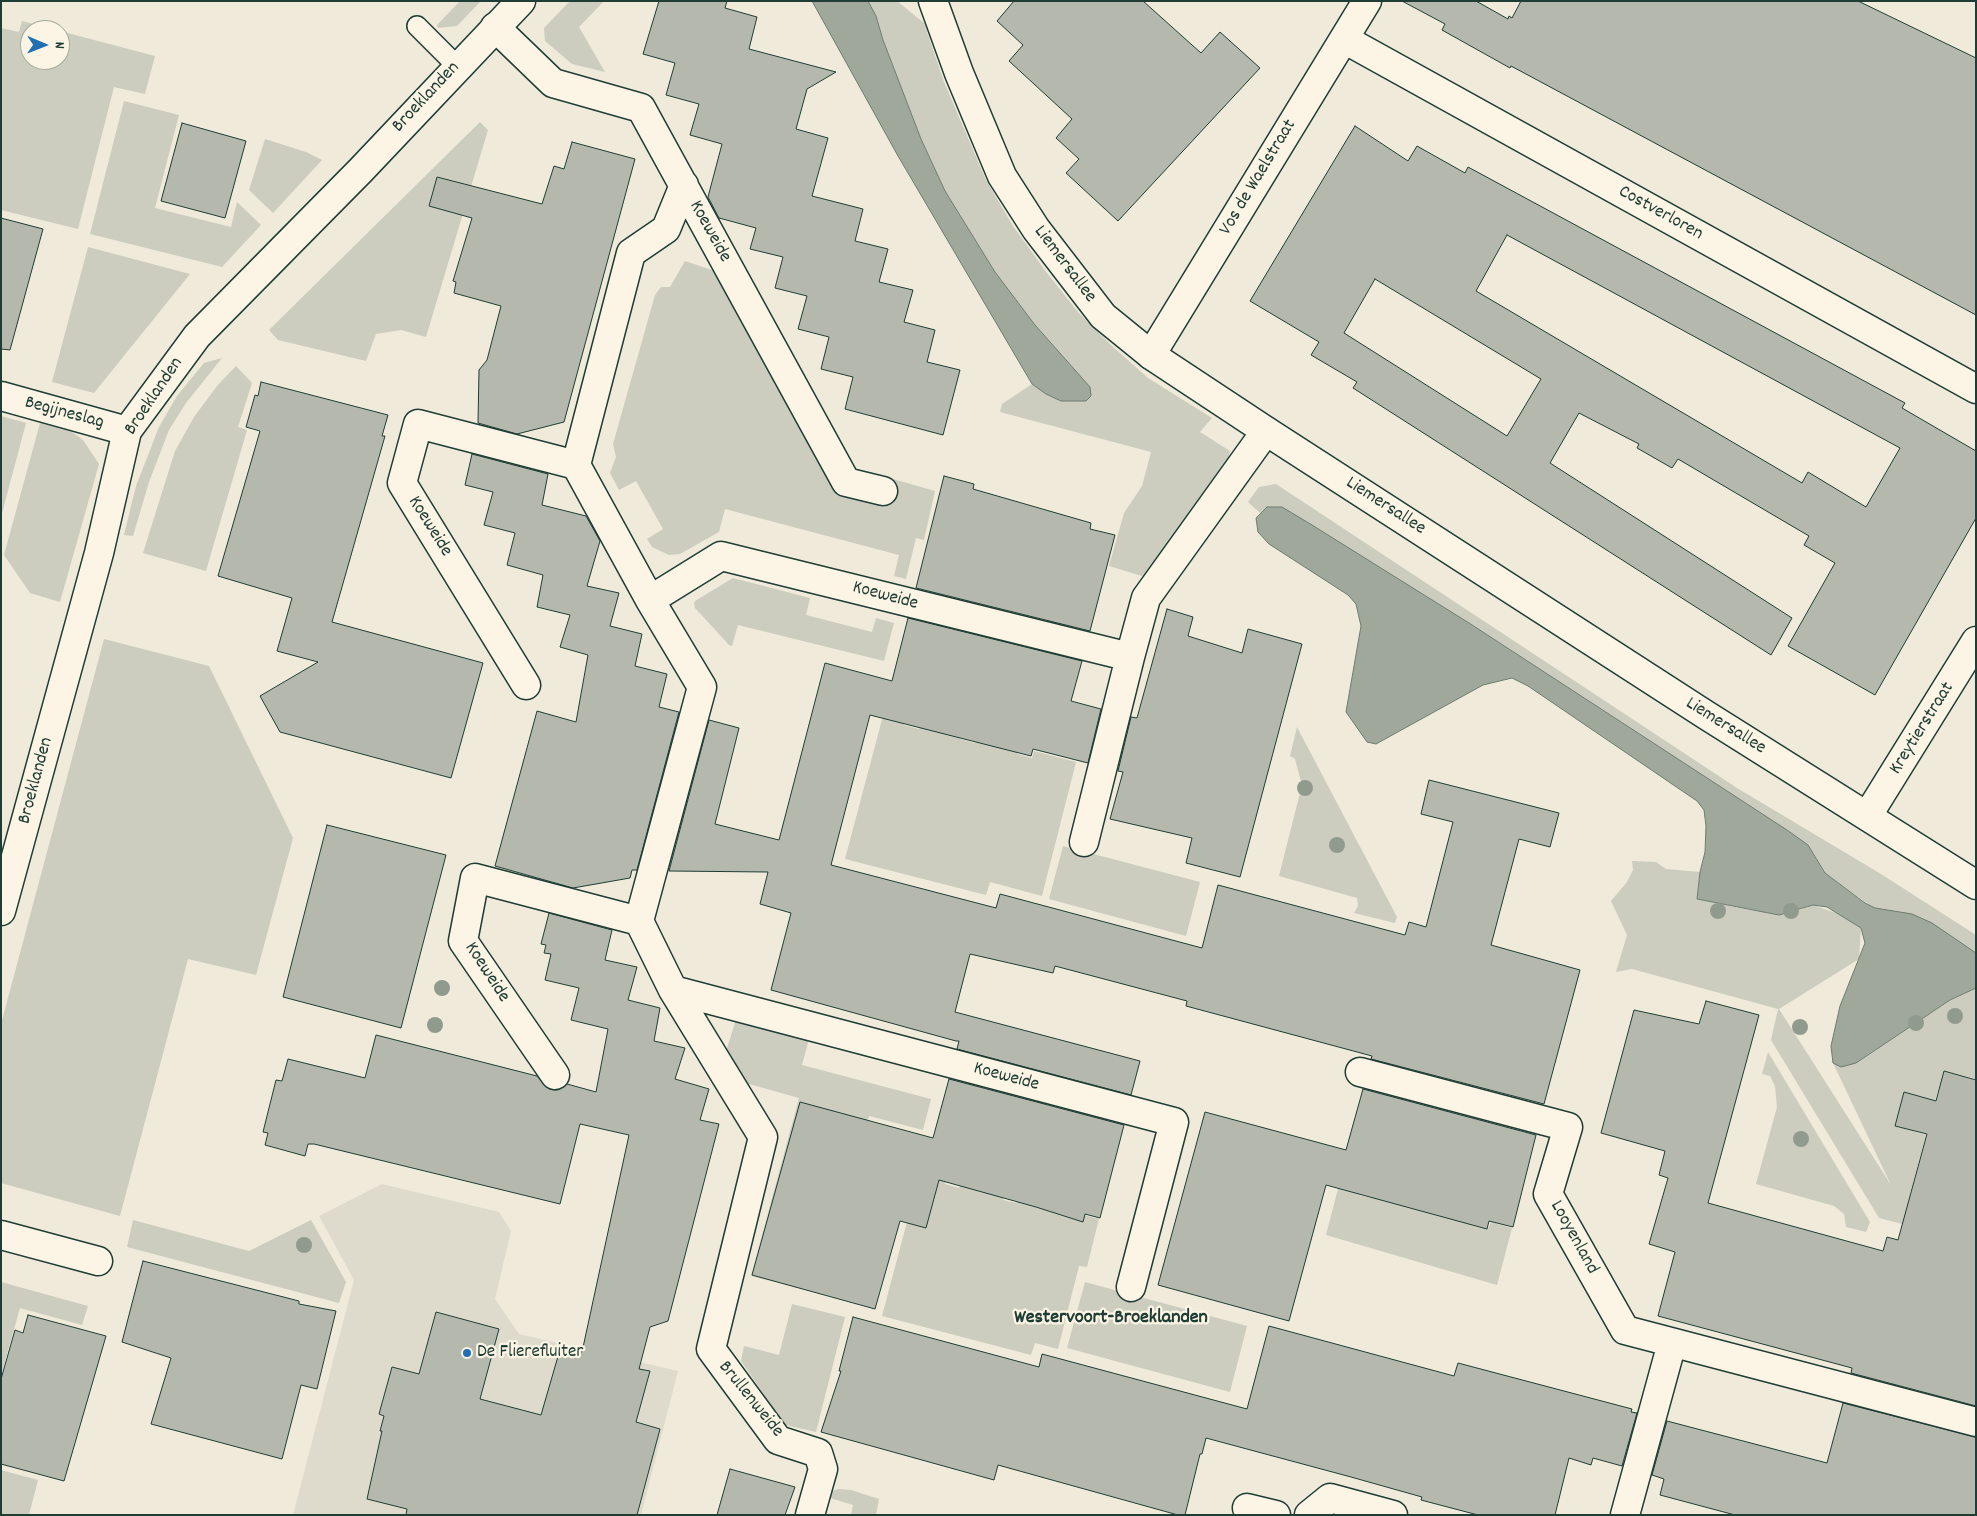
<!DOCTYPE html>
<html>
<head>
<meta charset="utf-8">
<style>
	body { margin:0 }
	#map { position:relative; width:1977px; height:1516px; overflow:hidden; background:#efeada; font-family:Dekko,sans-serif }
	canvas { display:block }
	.frame { position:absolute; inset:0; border:2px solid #1f3d34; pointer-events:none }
	.north { position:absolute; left:20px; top:20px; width:50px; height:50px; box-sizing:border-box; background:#fcf5e5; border:1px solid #a4ab9e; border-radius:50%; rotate:91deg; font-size:14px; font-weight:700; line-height:20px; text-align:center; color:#1f3d34 }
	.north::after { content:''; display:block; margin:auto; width:18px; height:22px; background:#1f6fb2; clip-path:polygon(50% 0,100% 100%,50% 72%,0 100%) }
</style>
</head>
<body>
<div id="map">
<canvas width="1977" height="1516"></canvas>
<div class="frame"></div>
<div class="north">N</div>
</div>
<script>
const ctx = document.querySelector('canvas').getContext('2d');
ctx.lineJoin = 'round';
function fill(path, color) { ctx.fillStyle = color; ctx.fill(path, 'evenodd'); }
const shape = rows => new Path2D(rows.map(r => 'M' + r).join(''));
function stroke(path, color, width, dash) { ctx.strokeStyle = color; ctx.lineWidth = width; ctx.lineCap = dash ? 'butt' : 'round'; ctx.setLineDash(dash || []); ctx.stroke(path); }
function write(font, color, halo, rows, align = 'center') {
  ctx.font = font + ' Dekko,sans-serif'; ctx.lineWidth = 4.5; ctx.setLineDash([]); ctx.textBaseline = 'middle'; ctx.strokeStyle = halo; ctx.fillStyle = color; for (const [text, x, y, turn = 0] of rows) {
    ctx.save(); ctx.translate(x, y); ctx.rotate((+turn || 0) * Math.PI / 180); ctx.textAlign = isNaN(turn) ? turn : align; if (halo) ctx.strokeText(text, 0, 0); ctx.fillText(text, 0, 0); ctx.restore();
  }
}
fill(shape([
	[382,1184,499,1212,511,1231,495,1299,519,1334,678,1371,641,1515,293,1515,354,1280,319,1216]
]), '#dedbcc');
fill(shape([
	[460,1,481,1,457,26,438,28,437,25],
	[570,1,604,1,579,27,605,72,572,64,545,41,544,28],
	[868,1,897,1,924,23,944,82,986,180,1013,226,1047,273,1078,312,1111,345,1148,378,1212,418,1200,432,1230,451,1228,461,1145,577,1109,566,1124,513,1142,486,1151,452,1000,412,1002,404,1032,384,1046,394,1061,401,1086,401,1090,387,1035,325,995,272,945,191,921,139,883,40,876,16],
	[22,21,56,30,30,30,30,60,60,60,60,31,155,56,145,94,114,87,78,229,1,210,1,28,19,32],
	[124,101,179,115,155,208,231,227,237,202,261,225,222,267,90,234],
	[480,122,488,130,426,337,401,330,376,334,366,361,278,340,269,330],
	[265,139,306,152,322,160,273,213,249,190],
	[88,247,190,274,94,393,52,382],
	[685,261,718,272,843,495,885,507,893,479,935,491,924,540,916,538,906,579,894,576,899,555,725,509,719,532,680,554,669,555,652,547,647,539,663,529,636,481,619,490,610,473,616,457,613,444,655,295,661,287,670,287],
	[222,358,186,403,169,430,149,482,133,536,124,535,136,486,159,427,177,396,204,363],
	[236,366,252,383,238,427,247,430,206,571,143,553,175,451,194,417,217,386],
	[1,416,26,423,1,517],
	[40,423,72,432,83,440,99,464,60,602,30,593,4,555],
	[1276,484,1737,788,1881,874,1976,935,1976,953,1919,917,1875,908,1865,902,1825,873,1814,854,1787,830,1469,623,1282,507,1267,507,1260,513,1248,502,1259,487],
	[733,578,810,598,806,615,872,632,876,618,894,623,884,661,738,625,732,646,729,645,695,608,694,604,695,601],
	[104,639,209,666,293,838,256,975,188,959,120,1216,1,1183,1,1024],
	[884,712,905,718,904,725,919,729,921,722,962,732,960,739,975,743,977,736,1018,747,1017,754,1032,758,1034,751,1076,762,1042,896,990,882,986,895,845,859],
	[1297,727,1397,917,1395,923,1354,913,1358,906,1357,898,1279,876,1302,785,1295,759,1290,756],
	[1063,846,1200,882,1186,936,1049,899],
	[1632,861,1656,862,1666,869,1700,872,1697,899,1745,909,1789,914,1813,905,1839,914,1861,928,1859,959,1779,1009,1891,1185,1833,1063,1856,1063,1950,1000,1976,988,1976,1079,1944,1071,1935,1101,1904,1092,1895,1126,1926,1135,1910,1194,1976,1213,1976,1243,1879,1218,1771,1040,1778,1009,1632,969,1616,972,1627,935,1611,901,1627,882,1633,870],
	[736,1019,809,1039,802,1065,931,1099,923,1130,869,1116,821,1294,751,1276,799,1098,742,1082,725,1055],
	[1768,1052,1870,1222,1866,1232,1846,1227,1844,1214,1834,1206,1756,1184,1777,1107,1775,1086,1770,1076,1762,1074],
	[920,1173,946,1179,945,1184,959,1188,961,1183,1005,1194,1003,1200,1016,1203,1018,1198,1061,1209,1060,1215,1075,1219,1076,1213,1099,1219,1087,1267,1079,1266,1058,1349,1035,1343,1031,1355,882,1316],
	[1340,1181,1361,1187,1359,1195,1372,1198,1375,1191,1429,1213,1476,1218,1474,1226,1488,1229,1491,1222,1512,1228,1497,1285,1326,1235],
	[133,1220,249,1251,311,1220,346,1282,339,1303,127,1247],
	[1,1282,88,1306,82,1325,20,1308,1,1375],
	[1085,1282,1247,1326,1230,1392,1067,1348],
	[792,1304,845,1317,816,1432,785,1425,741,1361,744,1346,779,1355],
	[1,1470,38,1480,29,1515,1,1515],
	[839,1489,851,1490,879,1499,876,1515,851,1515,853,1505,827,1497,828,1492]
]), '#cccdbf');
const water = shape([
	[812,1,868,1,876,16,883,40,921,139,945,191,995,272,1035,325,1090,387,1091,396,1086,401,1061,401,1046,394,1032,384,898,156,812,1],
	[1267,507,1282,507,1312,525,1469,623,1787,830,1808,845,1825,873,1865,903,1875,908,1912,914,1932,923,1976,953,1976,988,1950,1000,1856,1063,1841,1067,1833,1063,1831,1046,1840,1006,1865,943,1861,928,1827,907,1813,905,1779,915,1697,899,1700,872,1705,852,1706,826,1704,810,1697,801,1528,686,1512,678,1483,685,1376,744,1367,742,1346,712,1361,626,1356,604,1348,595,1269,544,1258,532,1256,518,1267,507]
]);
fill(water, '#9fa89a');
stroke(water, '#6c7d71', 1);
const building = shape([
	[659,1,727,1,725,8,757,17,749,49,836,72,807,89,796,129,828,138,812,196,863,209,855,241,888,249,879,282,913,290,904,322,935,330,927,362,960,370,943,435,845,409,853,377,821,369,829,337,798,329,807,296,775,288,783,257,750,249,756,228,719,218,708,197,722,144,690,135,699,104,666,95,675,63,643,54,659,1],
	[1014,1,1143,1,1201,53,1220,32,1260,68,1118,221,1066,173,1079,159,1056,138,1072,119,1009,61,1023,45,997,21,1014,1],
	[1402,1,1476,1,1508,19,1509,16,1512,18,1521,1,1858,1,1976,58,1976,315,1511,66,1510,68,1442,30,1445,24,1402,1],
	[182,123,246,141,225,218,161,201,182,123],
	[1355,126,1408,161,1417,146,1465,173,1468,167,1905,403,1902,408,1976,451,1976,518,1875,695,1788,646,1835,563,1804,545,1809,536,1678,459,1672,468,1637,448,1639,444,1579,413,1550,463,1792,618,1771,655,1353,388,1357,382,1311,355,1319,342,1250,301,1355,126],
	[1507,235,1900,448,1866,507,1808,472,1802,483,1476,291,1507,235],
	[1375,279,1541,379,1507,436,1344,333,1375,279],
	[572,142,635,159,564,422,517,434,478,423,479,370,487,360,501,306,454,293,456,282,453,281,472,218,429,206,437,177,542,204,554,166,564,169,572,142],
	[1,218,43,229,10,350,1,349,1,218],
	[261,382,388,415,382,436,385,436,332,622,483,663,451,778,280,732,260,696,318,662,277,651,292,598,218,576,260,431,246,427,255,395,258,396,261,382],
	[472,454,548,474,542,505,586,516,600,541,587,586,619,593,610,626,642,634,635,666,667,674,659,707,679,712,637,870,632,870,630,878,573,888,495,866,537,711,576,722,588,655,560,647,570,615,537,607,543,575,507,565,515,533,484,525,493,492,465,485,472,454],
	[944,476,974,484,973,489,1091,523,1090,529,1115,535,1090,631,916,588,944,476],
	[1167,609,1193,617,1188,636,1242,653,1248,629,1302,644,1240,877,1186,863,1192,838,1110,819,1123,772,1118,771,1131,717,1137,718,1167,609],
	[908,618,1082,661,1071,701,1101,709,1088,763,1033,749,1031,756,870,715,831,865,996,908,1000,894,1202,948,1218,885,1405,935,1409,922,1426,927,1453,822,1421,814,1429,780,1559,813,1550,847,1519,839,1491,945,1580,970,1544,1104,1371,1059,1372,1056,1186,1006,1187,1001,1055,966,1053,973,970,954,955,1012,1140,1061,1131,1095,957,1049,959,1041,956,1041,771,990,791,913,760,904,768,872,669,871,709,720,739,728,715,824,779,840,825,663,892,681,908,618],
	[327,825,446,855,401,1028,283,997,327,825],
	[549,913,612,930,605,960,637,967,628,1000,660,1008,654,1041,685,1048,675,1079,709,1089,700,1120,719,1124,668,1321,650,1327,639,1369,650,1371,636,1422,660,1429,637,1515,406,1515,407,1509,367,1499,382,1431,380,1431,384,1416,379,1414,392,1367,419,1374,436,1312,499,1329,480,1399,541,1415,561,1346,582,1352,629,1135,580,1124,560,1204,314,1144,308,1144,305,1156,265,1145,268,1133,263,1132,276,1080,282,1081,288,1059,365,1078,376,1035,537,1076,549,1089,557,1090,567,1084,596,1092,608,1029,571,1020,579,988,545,980,551,954,544,953,546,945,541,944,549,913],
	[1706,1001,1759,1015,1708,1203,1883,1251,1887,1237,1898,1240,1927,1134,1895,1126,1904,1092,1936,1101,1944,1071,1976,1080,1976,1406,1851,1373,1852,1368,1658,1316,1675,1252,1649,1244,1668,1178,1659,1175,1665,1151,1601,1133,1634,1010,1699,1024,1706,1001],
	[949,1079,1124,1125,1100,1218,1085,1214,1083,1222,1036,1207,939,1180,926,1228,900,1221,875,1309,752,1275,800,1102,933,1138,949,1079],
	[1363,1089,1536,1135,1513,1227,1489,1221,1487,1229,1326,1185,1289,1321,1158,1285,1205,1112,1346,1150,1363,1089],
	[143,1261,299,1301,299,1304,336,1311,317,1389,301,1385,282,1459,151,1424,171,1358,122,1342,143,1261],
	[28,1315,106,1336,64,1481,1,1464,1,1379,15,1330,23,1333,28,1315],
	[853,1317,1039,1367,1042,1354,1247,1409,1269,1326,1454,1376,1458,1363,1632,1409,1631,1412,1637,1413,1622,1466,1593,1458,1591,1465,1569,1458,1555,1515,1478,1515,1421,1500,1422,1497,1351,1477,1206,1438,1202,1454,1200,1454,1185,1515,1178,1515,998,1465,994,1480,821,1432,841,1371,839,1371,853,1317],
	[1843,1403,1976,1437,1976,1515,1735,1515,1660,1495,1664,1479,1652,1475,1667,1421,1827,1463,1843,1403],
	[730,1469,795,1487,785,1515,717,1515,730,1469]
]);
fill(building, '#b5b9ad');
stroke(building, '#1f3d34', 1);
const lane = shape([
	[417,26,457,66]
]);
const street = shape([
	[495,27,553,83,641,108,846,482,883,491],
	[1344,39,1976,389],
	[684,185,666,229,631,253,576,465,650,600,702,687,639,921,673,990,763,1137,711,1349,778,1440,818,1453,823,1469,810,1515],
	[1151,355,1367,1],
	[1,396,127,431],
	[650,600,721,556,1130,657,1146,598,1266,431],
	[526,685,402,483,418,424,576,465],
	[1868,815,1976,641],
	[1084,842,1130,657],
	[673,990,1174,1122,1131,1287],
	[1360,1072,1568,1127,1548,1194,1625,1330,1976,1422],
	[555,1075,463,941,475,878,639,921],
	[1,1235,98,1261],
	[1247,1508,1276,1515],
	[1309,1515,1330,1498,1393,1515],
	[1625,1515,1672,1343]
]);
const secondary = shape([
	[933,1,959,73,1002,176,1036,229,1103,316,1151,355,1266,431,1706,715,1976,885],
	[1,911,99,553,127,431,197,336,361,170,521,1]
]);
stroke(lane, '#1f3d34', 22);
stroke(street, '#1f3d34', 31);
stroke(secondary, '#1f3d34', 31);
stroke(lane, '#fcf5e5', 19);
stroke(street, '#fcf5e5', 28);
stroke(secondary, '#fcf5e5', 28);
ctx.fillStyle = '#909b8e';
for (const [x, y] of [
	[1305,788],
	[1337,845],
	[1718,911],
	[1791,911],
	[442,988],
	[1955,1016],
	[1916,1023],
	[435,1025],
	[1800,1027],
	[1801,1139],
	[304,1245]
]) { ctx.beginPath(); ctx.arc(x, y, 8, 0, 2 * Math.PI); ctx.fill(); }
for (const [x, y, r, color] of [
	[467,1353,5,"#1f6fb2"]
]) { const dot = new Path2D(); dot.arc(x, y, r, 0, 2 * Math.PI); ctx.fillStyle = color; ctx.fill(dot); stroke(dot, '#fcf5e5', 2); }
write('19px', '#1f3d34', '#fcf5e5', [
	["Broeklanden",427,98,-47],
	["Vos de Waelstraat",1259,178,-59],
	["Costverloren",1660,214,29],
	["Koeweide",709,232,61],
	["Liemersallee",1064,265,53],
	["Broeklanden",155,397,-56],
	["Begijneslag",64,414,15],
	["Liemersallee",1385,507,33],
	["Koeweide",429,527,58],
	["Koeweide",885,597,15],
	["Liemersallee",1725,727,32],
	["Kreytierstraat",1923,729,-58],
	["Broeklanden",37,781,-75],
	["Koeweide",486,973,57],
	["Koeweide",1006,1078,15],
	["Looyenland",1573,1238,61],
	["Brullenweide",750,1400,51]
]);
write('19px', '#1f3d34', '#fcf5e5', [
	["De Flierefluiter",477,1353]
], 'left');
write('bold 20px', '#1f3d34', '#fcf5e5', [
	["Westervoort-Broeklanden",1111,1319]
]);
</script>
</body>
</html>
